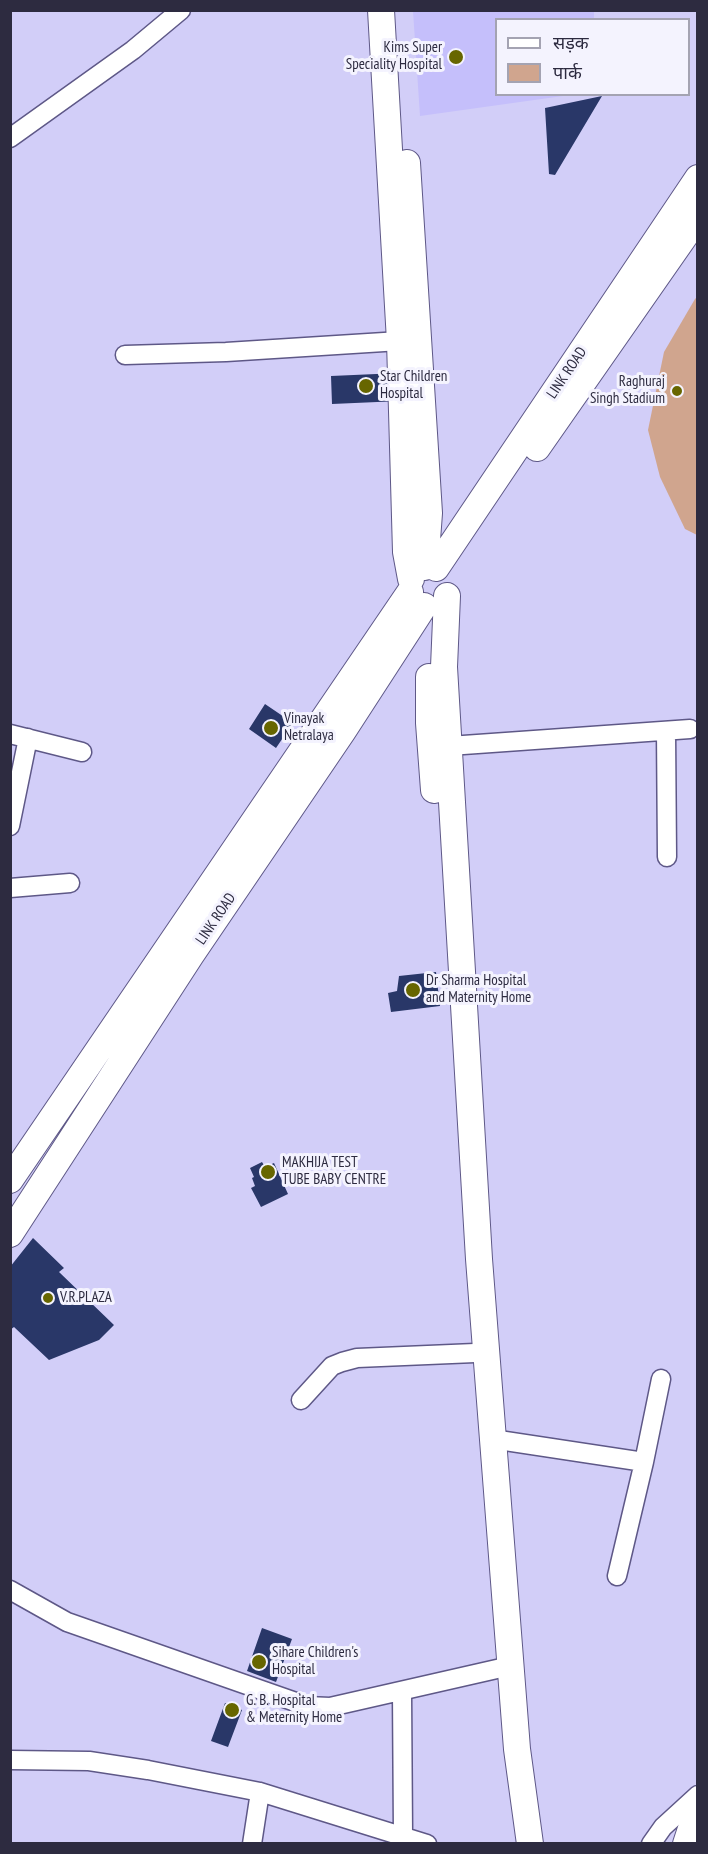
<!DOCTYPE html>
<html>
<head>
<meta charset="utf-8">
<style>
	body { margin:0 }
	#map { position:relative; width:708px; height:1854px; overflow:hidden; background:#d2cef8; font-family:"PT Sans Narrow","Noto Sans Devanagari",sans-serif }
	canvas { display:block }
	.frame { position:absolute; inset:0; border:12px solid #2d2b40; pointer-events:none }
	.legend { position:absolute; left:495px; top:18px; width:195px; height:78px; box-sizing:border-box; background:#f4f3fe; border:2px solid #a4a3b2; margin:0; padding:8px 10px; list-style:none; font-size:18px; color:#2d2b40 }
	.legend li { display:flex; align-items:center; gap:12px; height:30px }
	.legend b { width:30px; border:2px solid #a4a3b2 }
</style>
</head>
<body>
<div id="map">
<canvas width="708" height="1854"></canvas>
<div class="frame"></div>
<ul class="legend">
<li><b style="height:8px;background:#fff"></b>सड़क</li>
<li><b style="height:16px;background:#d0a58e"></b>पार्क</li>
</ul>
</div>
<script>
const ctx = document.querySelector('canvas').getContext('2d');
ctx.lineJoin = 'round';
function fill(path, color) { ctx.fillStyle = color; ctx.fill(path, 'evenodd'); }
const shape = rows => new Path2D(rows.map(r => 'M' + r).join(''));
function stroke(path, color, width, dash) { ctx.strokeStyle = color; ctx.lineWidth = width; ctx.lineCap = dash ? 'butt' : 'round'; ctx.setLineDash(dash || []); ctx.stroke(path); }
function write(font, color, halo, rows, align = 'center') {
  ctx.font = font + ' "PT Sans Narrow",sans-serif'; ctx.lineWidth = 6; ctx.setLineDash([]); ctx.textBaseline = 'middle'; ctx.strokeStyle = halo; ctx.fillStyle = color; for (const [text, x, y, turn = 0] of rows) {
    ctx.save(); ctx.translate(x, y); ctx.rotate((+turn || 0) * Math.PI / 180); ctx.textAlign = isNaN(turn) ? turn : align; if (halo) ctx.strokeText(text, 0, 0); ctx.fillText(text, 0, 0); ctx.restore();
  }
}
fill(shape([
	[413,11,594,11,594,19,496,20,496,94,570,95,420,116]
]), '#c5bffb');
fill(shape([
	[697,297,697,535,685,529,660,477,648,430,664,352,695,299]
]), '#d0a58e');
fill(shape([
	[602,96,555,175,549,174,545,108],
	[399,373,400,401,332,404,331,376],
	[265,704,293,723,276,748,249,729],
	[436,972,440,1006,391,1012,388,993,397,991,399,976],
	[262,1162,265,1167,274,1163,288,1194,261,1207,251,1188,255,1186,252,1178,254,1177,250,1168],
	[33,1238,64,1268,59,1272,114,1325,99,1340,49,1360,14,1327,10,1330,10,1267],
	[262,1628,292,1639,276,1682,247,1671],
	[225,1703,242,1710,228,1747,211,1741]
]), '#293768');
const street = shape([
	[10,138,133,50,181,10],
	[125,355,226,352,400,341],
	[666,731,667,857],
	[10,734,82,752],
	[449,746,690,729],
	[10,826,28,738],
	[10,888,70,883],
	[301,1400,332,1366,342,1362,357,1358,475,1353],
	[492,1439,644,1462],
	[617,1576,644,1462,661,1379],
	[10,1590,67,1622,307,1706,330,1707,510,1666],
	[402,1692,403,1835],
	[10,1760,89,1761,148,1770,260,1792,427,1844],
	[252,1844,260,1792],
	[651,1844,663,1827,698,1795]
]);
const secondary = shape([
	[381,10,400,341,406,552,411,579],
	[407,163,429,513,425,567],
	[537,448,698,217],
	[436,568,698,178],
	[447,596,444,667,479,1259,517,1749,530,1844],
	[429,677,429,723,434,790],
	[10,1180,410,592],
	[10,1234,191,955,343,731,424,606],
	[686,1844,698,1807]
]);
stroke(street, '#5e5887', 21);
stroke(secondary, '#5e5887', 28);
stroke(street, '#fff', 18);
stroke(secondary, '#fff', 26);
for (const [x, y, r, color] of [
	[456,57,8,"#676600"],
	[366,386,8,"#676600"],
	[677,391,6,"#676600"],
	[271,728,8,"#676600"],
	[413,990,8,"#676600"],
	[268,1172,8,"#676600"],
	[48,1298,6,"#676600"],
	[259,1662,8,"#676600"],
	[232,1710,8,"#676600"]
]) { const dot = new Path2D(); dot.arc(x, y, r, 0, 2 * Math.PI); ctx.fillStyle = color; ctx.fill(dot); stroke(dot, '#f4f3fe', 2); }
write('15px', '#2d2b40', '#f4f3fe', [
	["Kims Super",442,48,"right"],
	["Speciality Hospital",442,65,"right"],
	["Star Children",380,377],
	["Hospital",380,394],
	["Raghuraj",665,382,"right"],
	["Singh Stadium",665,399,"right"],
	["Vinayak",284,719],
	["Netralaya",284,736],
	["Dr Sharma Hospital",426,981],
	["and Maternity Home",426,998],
	["MAKHIJA TEST",282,1163],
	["TUBE BABY CENTRE",282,1180],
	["V.R.PLAZA",60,1298],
	["Sihare Children's",272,1653],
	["Hospital",272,1670],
	["G. B. Hospital",246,1701],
	["& Meternity Home",246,1718]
], 'left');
write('15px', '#2d2b40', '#f4f3fe', [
	["LINK ROAD",567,373,-56],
	["LINK ROAD",216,919,-56]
]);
</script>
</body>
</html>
